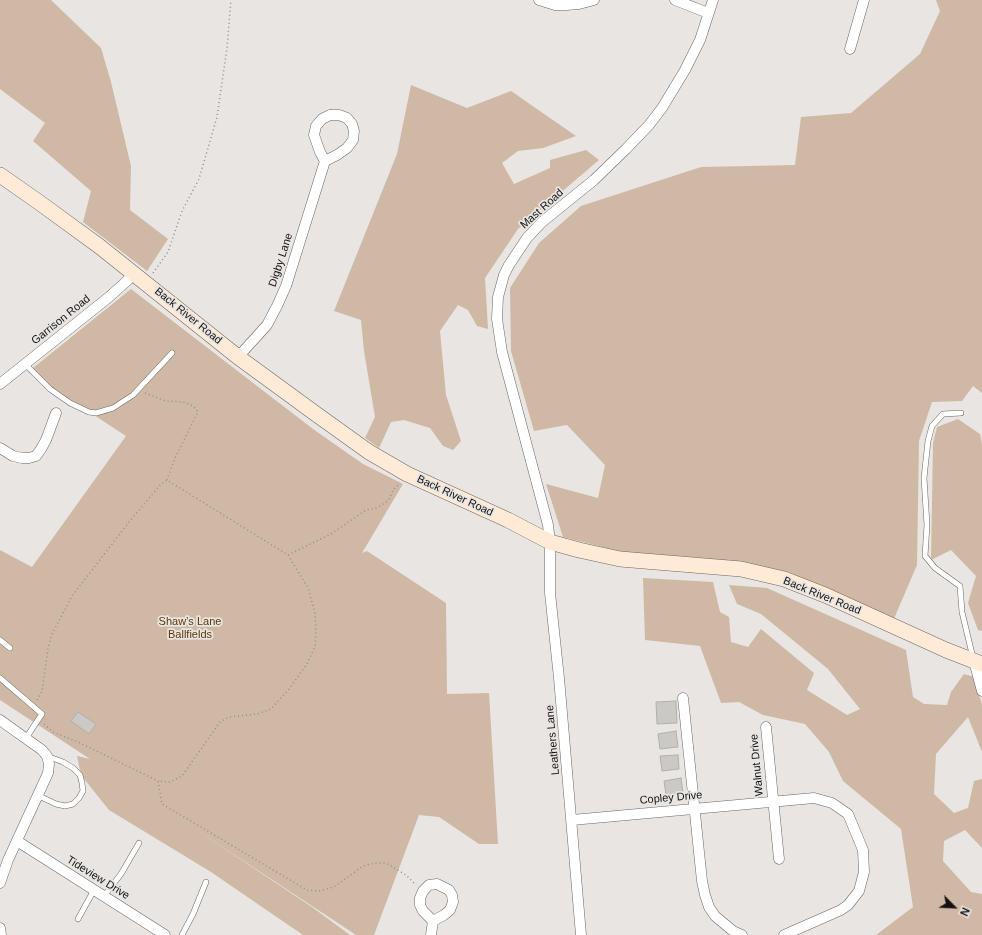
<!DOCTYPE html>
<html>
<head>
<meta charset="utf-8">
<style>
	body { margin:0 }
	#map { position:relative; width:982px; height:935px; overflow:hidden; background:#e8e5e3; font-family:Arial,sans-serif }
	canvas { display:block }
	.north { position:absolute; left:934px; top:887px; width:40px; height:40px; -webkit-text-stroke:3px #e8e5e3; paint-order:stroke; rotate:114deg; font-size:11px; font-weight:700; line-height:16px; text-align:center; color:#141312 }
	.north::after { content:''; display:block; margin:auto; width:14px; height:18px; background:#141312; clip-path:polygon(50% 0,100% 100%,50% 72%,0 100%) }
</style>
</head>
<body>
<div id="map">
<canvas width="982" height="935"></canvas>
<div class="north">N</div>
</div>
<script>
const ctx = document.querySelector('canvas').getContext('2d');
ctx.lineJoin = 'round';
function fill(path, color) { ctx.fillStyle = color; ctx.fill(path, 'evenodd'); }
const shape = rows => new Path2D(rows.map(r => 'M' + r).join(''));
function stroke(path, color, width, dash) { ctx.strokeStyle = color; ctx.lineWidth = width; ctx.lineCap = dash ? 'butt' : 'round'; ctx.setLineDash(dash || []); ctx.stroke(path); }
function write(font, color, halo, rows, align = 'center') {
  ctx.font = font + ' Arial,sans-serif'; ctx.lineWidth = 3.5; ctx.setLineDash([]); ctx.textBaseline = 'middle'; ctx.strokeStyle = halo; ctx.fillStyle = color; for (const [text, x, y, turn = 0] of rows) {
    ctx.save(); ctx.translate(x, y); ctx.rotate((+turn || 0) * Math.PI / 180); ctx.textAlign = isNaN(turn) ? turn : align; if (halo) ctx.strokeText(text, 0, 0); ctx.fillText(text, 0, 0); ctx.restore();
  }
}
fill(shape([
	[0,0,51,0,101,48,111,82,131,166,130,210,168,239,147,271,83,222,91,191,33,141,45,123,0,89],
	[936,0,982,0,982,393,973,386,962,401,932,402,919,441,917,565,893,621,789,572,728,561,626,553,563,537,546,484,598,498,605,465,567,425,534,431,511,351,510,288,539,243,581,206,701,167,795,165,801,117,851,113,920,54,940,11],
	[411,85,467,108,511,91,576,136,543,148,518,151,502,163,514,184,550,168,550,160,586,150,599,160,518,229,485,278,488,329,477,326,468,310,458,305,440,331,446,395,461,441,453,450,443,446,430,428,404,420,391,422,379,448,365,438,375,417,364,351,361,320,334,311,397,154],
	[131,289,313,429,363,464,403,484,362,553,367,551,446,603,447,694,489,693,498,844,479,844,439,817,419,815,374,935,356,935,189,825,312,907,350,935,303,935,211,872,109,810,81,775,77,756,90,759,0,700,0,550,32,567,126,436,28,372],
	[958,419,980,434,982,444,982,631,978,630,968,603,976,576,951,550,931,560,933,443,937,427],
	[643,578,713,582,720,612,729,617,731,642,748,647,761,629,814,673,807,690,847,715,860,709,828,669,761,614,737,604,729,585,767,588,906,650,913,697,924,704,947,705,951,692,964,674,974,677,982,705,982,752,968,717,936,754,934,794,954,813,968,808,974,781,982,779,982,848,965,830,944,841,943,861,971,892,982,894,982,935,876,935,913,907,901,829,843,781,829,752,805,724,763,715,739,702,721,703,700,646,645,640]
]), '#cfb9a4');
const building = shape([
	[676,701,677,723,657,724,656,702,676,701],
	[78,712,96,724,89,734,71,721,78,712],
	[676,731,678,747,660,749,658,734,676,731],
	[678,755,679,769,662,771,660,756,678,755],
	[681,778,683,793,666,795,664,781,681,778]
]);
fill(building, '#cbc9c6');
stroke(building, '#b2afad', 1);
const lane = shape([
	[25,364,50,389,70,403,89,412,96,413,113,408,133,395,172,353],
	[961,413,943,414,932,426,928,441,924,478,927,525,925,556,935,568,960,586,962,612,973,658],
	[0,640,10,648],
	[0,678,42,714,26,738],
	[37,795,56,804,65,806,73,804,79,798,83,791,82,783,80,775,73,768,63,762,47,756],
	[104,896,121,874,139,843],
	[78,919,94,890],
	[182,935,193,914,206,882]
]);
const street = shape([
	[539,0,555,5,566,5,579,4,594,0],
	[675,0,708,13],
	[850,49,864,0],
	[330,115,339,115,347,118,352,124,354,131,353,140,347,148,337,155,325,161,320,152,314,135,316,126,322,119,330,115],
	[238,357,267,325,277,306,286,286,325,161],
	[0,384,109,297,128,280,133,272],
	[0,448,13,456,22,458,29,458,36,456,41,449,46,440,56,413],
	[974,661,982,691],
	[683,698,702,881,705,895,709,907,715,916,733,931,742,935],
	[0,720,42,750,47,756,49,764,48,773,8,860,0,883],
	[766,727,779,859],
	[572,820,814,798,832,803,848,814,863,850,864,872,859,891,848,905,841,910,784,935],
	[17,841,165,935],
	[437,884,449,890,452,895,453,902,450,910,444,915,433,921,423,911,420,905,420,898,423,891,429,885,437,884],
	[0,928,1,935],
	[431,935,433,921],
	[581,935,559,678,550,593,550,542,548,525,502,352,497,319,498,297,504,275,509,265,527,238,542,222,594,180,626,149,649,125,662,108,685,70,700,40,713,0]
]);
const secondary = shape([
	[0,175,40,203,99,246,238,357,316,414,369,452,407,474,508,520,550,542,579,550,620,559,741,569,784,579,825,595,946,650,982,664]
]);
stroke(lane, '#6a6765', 6);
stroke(street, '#6a6765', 11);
stroke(secondary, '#6a6765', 16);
stroke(shape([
	[153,273,168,252,182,211,199,179,217,117,227,48,231,0],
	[145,393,166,401,183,402,189,404,194,407,198,412,175,458,167,480],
	[288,555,331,534,366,510,376,508,385,503,389,499,394,489,399,484],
	[37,700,42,691,48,649,51,636,72,596,129,522,161,484,167,480,288,555,308,588,315,613,316,632,315,647,307,664,289,689,271,709,257,714,229,717,220,722,182,776,170,782,158,781,162,804,307,890,319,891,334,887,363,866,375,863,386,863,406,875,416,885],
	[44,724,53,732,80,743,158,781]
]), '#918f8d', 1.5, [1, 3]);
stroke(lane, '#fff', 5);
stroke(street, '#fff', 10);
stroke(secondary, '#ffead5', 15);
write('11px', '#141312', '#e8e5e3', [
	["Mast Road",542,209,-42],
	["Digby Lane",281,260,-72],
	["Back River Road",188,316,39],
	["Garrison Road",61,320,-39],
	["Back River Road",455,496,25],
	["Back River Road",822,596,22],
	["Leathers Lane",553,740,-95],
	["Walnut Drive",757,765,-95],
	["Copley Drive",671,798,-5],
	["Tideview Drive",98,878,32]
]);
write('11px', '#5e3601', '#e8e5e3', [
	["Shaw’s Lane",190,622],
	["Ballfields",190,635]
]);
</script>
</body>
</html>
